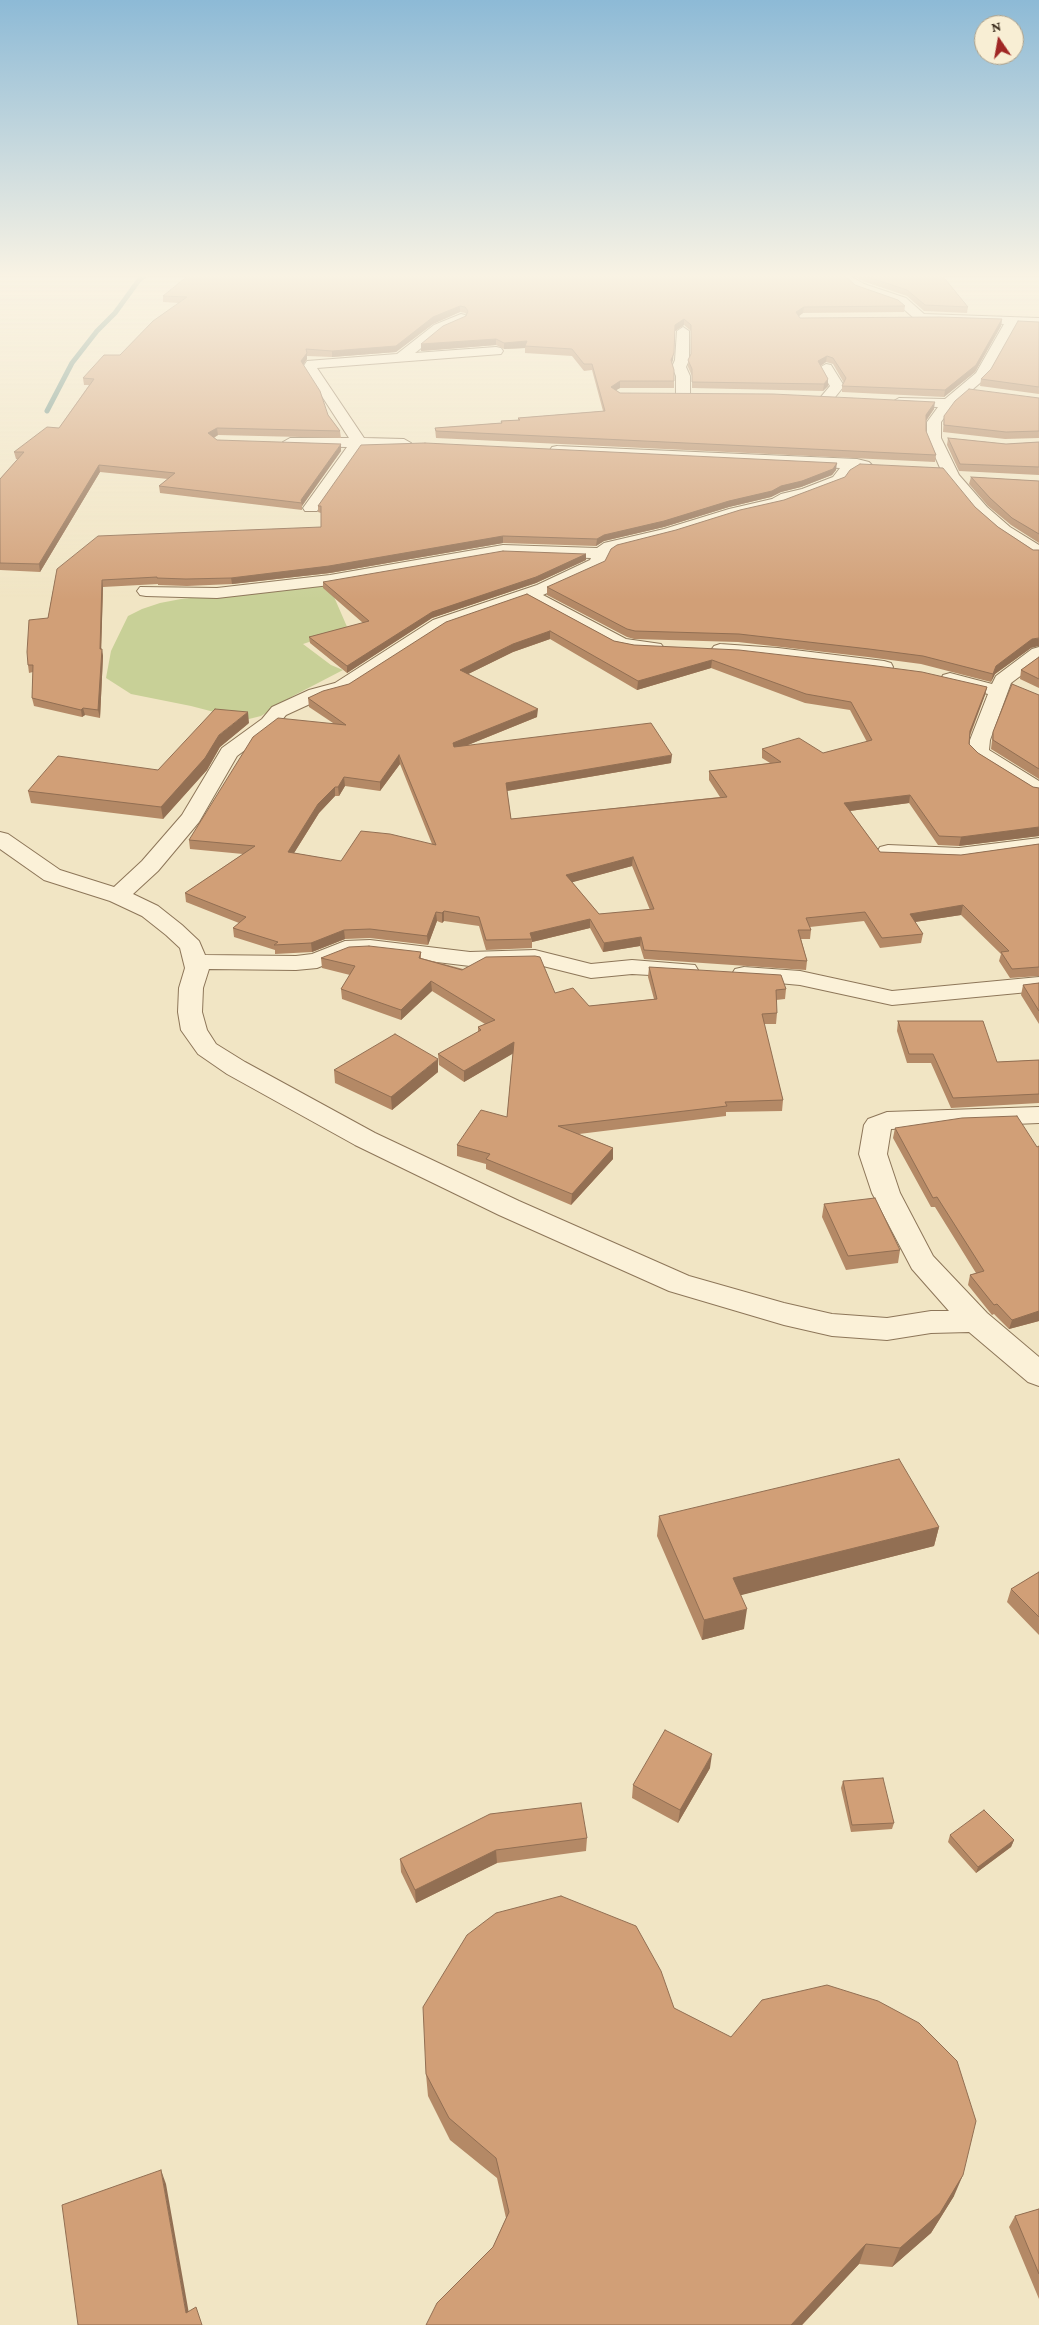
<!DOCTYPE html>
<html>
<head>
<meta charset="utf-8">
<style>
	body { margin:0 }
	#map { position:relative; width:1039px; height:2325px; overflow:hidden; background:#f1e5c4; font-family:"Crimson Pro",serif }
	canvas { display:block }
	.north { position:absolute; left:974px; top:15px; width:50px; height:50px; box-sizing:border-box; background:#f8eed4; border:1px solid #ada18b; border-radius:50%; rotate:348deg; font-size:14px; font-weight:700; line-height:20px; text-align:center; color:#3c2d1e }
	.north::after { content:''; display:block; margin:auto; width:18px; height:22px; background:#a02725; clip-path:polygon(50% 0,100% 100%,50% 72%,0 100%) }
</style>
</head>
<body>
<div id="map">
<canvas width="1039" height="2325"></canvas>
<div class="north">N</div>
</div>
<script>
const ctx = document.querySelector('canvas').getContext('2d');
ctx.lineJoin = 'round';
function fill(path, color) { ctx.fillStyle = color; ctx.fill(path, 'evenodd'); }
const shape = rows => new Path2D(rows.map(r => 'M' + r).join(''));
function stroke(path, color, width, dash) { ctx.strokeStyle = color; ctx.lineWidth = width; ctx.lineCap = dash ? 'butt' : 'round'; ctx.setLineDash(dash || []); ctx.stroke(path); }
fill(shape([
	[328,583,348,629,303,644,331,665,343,670,293,696,261,716,245,720,191,706,131,694,106,678,111,651,128,616,142,609,160,603,181,599]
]), '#c8d097');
stroke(shape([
	[47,411,72,363,97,331,115,313,139,280,147,274]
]), '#6c938a', 5);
const minor = shape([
	[849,275,864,284,906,298,924,314,1039,318,1039,326,1016,325,986,378,953,406,941,422,941,438,959,475,987,507,1010,527,1039,545,1039,557,1033,556,998,533,975,513,944,477,927,438,927,422,938,407,899,406,892,402,899,398,945,399,976,373,1004,324,916,320,898,304,856,290,843,279,849,275],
	[461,314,465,315,467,318,465,321,442,331,415,353,496,347,501,348,503,351,501,354,317,368,364,438,404,439,411,443,404,447,361,447,317,511,305,511,303,508,347,447,290,446,283,442,290,438,349,438,303,367,307,361,397,354,434,325,461,314],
	[683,327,689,331,689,360,686,367,690,376,690,394,683,398,676,394,676,376,672,367,675,360,677,331,683,327],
	[826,364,831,365,844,386,832,401,827,402,820,398,830,386,819,368,826,364],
	[557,446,857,459,869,462,872,465,869,468,859,469,848,476,843,483,812,496,792,501,783,506,739,516,675,536,616,551,609,555,604,567,543,595,626,639,661,644,664,648,661,652,655,654,634,651,614,647,527,600,445,628,349,691,323,698,286,715,276,727,237,756,199,822,158,871,133,894,158,906,182,925,199,941,205,955,296,956,312,954,345,941,370,940,470,952,535,950,591,964,632,960,695,965,698,970,695,975,686,977,632,974,591,978,535,964,470,966,370,954,349,955,317,968,296,970,209,969,203,988,202,1012,207,1030,216,1044,245,1062,375,1133,519,1201,689,1276,784,1303,832,1314,887,1318,931,1311,949,1311,912,1269,872,1193,859,1154,864,1125,868,1119,887,1112,1039,1107,1039,1123,891,1129,887,1154,900,1193,933,1256,987,1313,1039,1357,1039,1386,1028,1382,969,1332,931,1333,887,1340,832,1336,784,1325,669,1291,499,1215,355,1145,227,1074,198,1054,181,1030,178,1012,179,988,185,968,180,948,166,935,142,916,110,901,44,880,0,849,0,832,8,834,60,870,114,887,142,861,182,815,222,748,262,719,272,707,309,690,335,683,433,620,537,585,590,560,591,558,503,555,330,585,217,598,146,596,140,595,137,591,140,587,217,588,330,575,503,545,597,548,604,543,664,529,729,509,772,499,781,494,802,489,833,477,840,468,552,453,550,450,552,447,557,446],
	[720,644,778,648,884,661,891,663,893,667,891,671,884,673,714,654,711,650,714,646,720,644],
	[1039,647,1039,662,1011,683,990,740,989,750,1039,781,1039,796,1032,794,977,760,969,751,970,740,988,694,943,683,941,679,943,675,950,673,992,684,996,676,1032,649,1039,647],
	[1039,838,1039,852,959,862,888,859,880,857,877,852,880,847,888,845,959,848,1039,838],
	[744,967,800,971,892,991,1039,977,1039,991,892,1005,800,985,735,979,732,974,735,969,744,967]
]);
stroke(minor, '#8d7659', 2);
fill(minor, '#fbf1d8');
fill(shape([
	[850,274,941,274,968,307,967,313,924,311,907,296,865,282],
	[845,276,855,285,905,306,904,312,803,313,799,316,800,318,1002,319,1001,326,975,372,944,397,842,392,842,386,844,383,833,364,826,362,821,366,828,379,828,386,823,391,692,388,692,376,688,367,688,360,691,354,691,331,684,325,675,331,673,360,672,363,674,370,674,388,620,388,616,390,620,393,934,409,926,421,926,431,936,455,935,462,436,438,435,428,501,423,501,421,518,420,518,418,603,411,592,370,584,371,572,356,525,353,525,348,504,349,496,345,421,351,421,344,466,316,467,315,465,313,460,312,433,324,396,352,332,357,307,356,307,359,303,365,328,415,340,431,341,438,218,435,214,438,217,440,341,451,302,506,302,510,160,493,159,486,168,479,100,472,40,572,0,570,0,479,18,459,16,459,14,452,59,428,89,385,84,385,83,378,120,355,179,303,163,302,163,296],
	[1039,322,1039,394,980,386,981,379],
	[1039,398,1039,438,1005,439,943,432,944,416],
	[948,438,1006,444,1039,442,1039,475,959,471,947,445],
	[836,470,832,475,801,487,781,492,771,497,729,507,664,527,604,541,596,546,503,543,330,573,232,584,187,586,158,585,158,584,103,587,101,649,103,656,100,718,85,715,82,717,34,706,32,698,33,672,29,673,28,665,48,618,57,569,321,527,321,513,318,512,318,506],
	[971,477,1039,481,1039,543,1011,525,988,506,969,484],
	[975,507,998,527,1033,550,1031,648,995,674,991,682,921,664,868,657,738,642,634,639,627,637,547,595,547,587],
	[586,560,536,583,432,618,347,673,310,643,309,637,363,623,323,588,323,582],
	[527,594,614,641,634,645,987,687,985,695,970,736,969,744,978,753,1033,787,1039,788,1039,836,959,846,938,845,909,803,850,811,880,852,961,855,1039,844,1039,976,1010,978,999,961,1001,954,961,915,915,922,923,934,921,943,880,948,864,921,810,927,811,930,810,939,801,939,807,961,806,970,644,959,640,946,603,952,590,928,532,942,532,948,486,950,479,926,444,921,442,923,437,921,428,945,370,938,345,939,312,952,275,954,275,950,234,937,233,928,239,923,186,902,185,893,243,854,190,849,189,840,333,723,309,707,308,698,349,684],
	[550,639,637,690,711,668,805,703,850,710,867,742,823,753,762,749,762,758,770,763,709,771,709,780,720,797,511,819,507,791,671,763,468,745,537,717,468,674,513,652],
	[400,764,432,844,341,861,294,853,319,813,335,796,339,796,345,786,380,791],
	[632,866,650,910,599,914,572,882],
	[1039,657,1039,688,1020,679,1021,670],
	[1039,695,1039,779,991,749,993,732],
	[249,723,220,747,207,770,163,819,31,803,28,791,158,770],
	[421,952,421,958,555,993,589,1006,654,999,648,977,649,967,786,989,785,999,776,1000,777,1013,776,1024,764,1024,783,1100,782,1111,726,1112,726,1116,579,1134,613,1148,613,1159,571,1205,486,1169,486,1164,457,1156,457,1145,507,1117,513,1053,464,1082,439,1065,438,1054,478,1032,478,1027,485,1024,432,991,401,1020,342,999,341,989,350,975,322,968,321,958],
	[1039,983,1039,1024,1021,995,1023,985],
	[898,1021,997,1062,1039,1060,1039,1103,951,1108,931,1063,907,1063,897,1031],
	[334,1070,438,1072,392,1110,335,1083],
	[895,1128,1037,1147,1039,1321,1009,1329,994,1314,992,1315,968,1285,970,1275,976,1273,935,1207,931,1207,893,1138],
	[824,1204,900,1250,898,1263,846,1270,822,1217],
	[659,1516,939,1527,934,1546,740,1595,744,1629,702,1640,657,1536],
	[1039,1572,1039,1635,1007,1602,1011,1589],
	[710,1768,678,1823,632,1798,633,1785],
	[843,1781,894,1823,892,1829,851,1832,841,1788],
	[950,1835,1014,1840,1011,1847,976,1873,948,1842],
	[587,1838,586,1851,497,1863,416,1903,401,1872,400,1859],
	[674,2008,954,2196,931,2233,892,2267,859,2264,802,2325,426,2325,493,2247,506,2218,497,2178,450,2140,428,2096,426,2074],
	[1039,2209,1039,2299,1009,2227,1015,2216]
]), '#b48966');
fill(shape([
	[460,306,460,312,433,324,396,352,332,357,332,351,433,317],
	[804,307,803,313,795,319,796,312],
	[684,319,684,325,675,331,673,360,670,366,675,325],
	[1002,319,1001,326,975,372,944,397,945,390],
	[496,339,496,345,421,351,421,344],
	[527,341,525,348,504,349,504,343],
	[307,353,307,359,301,368,301,361],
	[827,356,826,362,817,368,818,361],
	[828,379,828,386,823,391,824,384],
	[620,381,620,388,611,393,611,387],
	[935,402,934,409,925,422,926,415],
	[217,428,218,435,209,440,208,433],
	[341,444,341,451,302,506,301,500],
	[837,463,836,470,832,475,801,487,781,492,771,497,729,507,664,527,604,541,596,546,597,539,604,535,781,486],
	[99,465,100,472,40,572,39,564],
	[503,536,503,543,330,573,232,584,231,578],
	[586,554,586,560,536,583,432,618,347,673,347,666,432,612],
	[102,580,103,587,101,656,100,649],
	[550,631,550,639,513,652,460,678,460,670,513,644],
	[1039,638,1039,646,1031,648,995,674,991,682,993,674,996,666,1032,639],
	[102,649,103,656,100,718,98,710],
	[712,660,711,668,637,690,638,681],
	[987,687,985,695,968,739,970,731],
	[83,708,85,715,82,717,81,710],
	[538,709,537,717,453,751,453,743],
	[248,712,249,723,220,747,207,770,163,819,161,807,219,735],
	[399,755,400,764,380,791,380,782],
	[672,755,671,763,506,791,506,783],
	[344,777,345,786,339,796,338,787],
	[335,787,335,796,319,813,289,861,288,852,318,804],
	[910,795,909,803,842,812,844,803],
	[1039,827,1039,836,959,846,961,837],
	[633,857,632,866,566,884,566,875],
	[963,905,961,915,908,923,910,914],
	[444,911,444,921,442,923,442,913],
	[436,912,437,921,428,945,427,936],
	[590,919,590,928,532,942,532,939,530,933],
	[344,930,345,939,312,952,311,943],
	[641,937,640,946,603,952,604,943],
	[431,981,432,991,401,1020,401,1010],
	[514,1042,514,1053,464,1082,464,1071],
	[438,1059,438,1072,392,1110,391,1097],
	[613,1148,613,1159,571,1205,572,1194],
	[1039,1311,1039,1321,1009,1329,1012,1320],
	[939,1527,934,1546,730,1598,733,1578],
	[747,1609,744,1629,702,1640,704,1620],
	[712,1754,710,1768,678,1823,680,1810],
	[1014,1840,1011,1847,976,1873,978,1867],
	[496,1850,497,1863,416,1903,415,1890],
	[161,2170,166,2184,191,2325,186,2313],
	[963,2175,954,2196,931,2233,892,2267,900,2248],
	[866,2244,859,2264,802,2325,791,2325]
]), '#926f53');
const building = shape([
	[190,274,843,274,855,285,898,300,905,306,804,307,796,312,800,318,940,317,1002,319,976,365,945,390,842,386,846,378,833,358,827,356,818,361,828,379,824,384,692,382,692,369,688,360,691,354,691,325,684,319,675,325,674,353,671,360,674,370,674,381,620,381,611,387,620,393,773,394,935,402,926,415,926,431,936,455,436,431,435,428,502,423,501,421,520,420,518,418,605,411,592,364,584,364,572,349,525,346,527,341,504,343,496,339,421,344,443,326,466,316,468,311,465,307,460,306,433,317,396,346,332,351,306,349,307,353,301,361,320,391,328,415,340,431,217,428,208,433,217,440,341,444,301,500,302,503,159,486,175,473,99,465,39,564,0,563,0,479,24,452,14,452,47,427,59,428,94,379,83,378,104,355,120,355,153,321,187,297,163,296,190,274],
	[862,274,941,274,968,307,925,305,907,290,865,276,862,274],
	[1018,321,1039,322,1039,387,981,379,991,369,1018,321],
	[969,389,1039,398,1039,431,1006,432,944,425,944,416,955,401,969,389],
	[948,438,1006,444,1039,442,1039,467,960,464,948,438],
	[425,443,837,463,833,469,802,481,781,486,772,491,729,501,664,521,604,535,597,539,503,536,329,566,231,578,186,579,157,578,157,577,102,580,100,649,102,649,98,710,83,708,81,710,32,698,33,665,28,665,27,652,29,620,48,618,57,569,98,536,321,527,321,506,318,506,361,445,425,443],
	[860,464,943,468,975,507,998,527,1033,550,1039,550,1039,638,1032,639,996,666,993,674,923,656,869,649,739,634,635,631,627,629,547,587,605,561,611,549,617,545,676,530,740,510,784,500,845,477,850,470,860,464],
	[971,477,1039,481,1039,534,1012,518,990,498,971,477],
	[503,551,586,554,536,577,432,612,347,666,309,637,369,621,323,582,503,551],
	[527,594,614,641,634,645,739,650,869,665,922,672,987,687,970,731,969,744,978,753,1033,787,1039,788,1039,827,961,837,939,836,910,795,844,803,880,852,961,855,1039,844,1039,967,1012,969,1001,952,1009,951,963,905,910,914,923,934,882,938,865,912,806,918,811,930,798,930,807,961,644,950,641,937,604,943,590,919,530,933,532,939,486,940,479,917,444,911,442,913,436,912,427,936,370,929,344,930,311,943,274,945,278,942,233,928,246,917,185,893,255,846,189,840,253,737,278,718,346,725,308,698,323,691,349,684,446,622,527,594],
	[550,631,638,681,712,660,806,694,851,702,872,740,823,753,799,738,762,749,781,762,709,771,727,797,511,819,506,783,672,755,651,723,454,747,453,743,538,709,460,670,513,644,550,631],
	[399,755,436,845,390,834,361,831,341,861,288,852,318,804,335,787,338,787,344,777,380,782,399,755],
	[633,857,654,909,599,914,566,875,633,857],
	[1039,657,1039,679,1021,670,1039,657],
	[1012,684,1039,695,1039,769,993,740,993,732,1012,684],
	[215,709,248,712,219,735,205,758,161,807,28,791,58,756,158,770,215,709],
	[369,946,421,952,419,958,462,970,486,957,535,956,540,957,555,993,573,988,589,1006,657,999,649,967,781,975,786,989,776,990,777,1013,762,1014,783,1100,725,1102,727,1106,558,1126,613,1148,572,1194,486,1159,490,1154,457,1145,481,1110,507,1117,514,1042,464,1071,438,1054,481,1030,478,1027,495,1020,431,981,401,1010,341,989,355,966,321,958,349,947,369,946],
	[1039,983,1039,1011,1023,985,1039,983],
	[898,1021,983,1021,997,1062,1039,1060,1039,1094,953,1098,933,1054,909,1054,898,1021],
	[395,1034,438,1059,391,1097,334,1070,395,1034],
	[1017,1116,1037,1147,1039,1146,1039,1311,1012,1320,997,1304,994,1305,970,1275,984,1271,937,1197,933,1198,895,1128,962,1118,1017,1116],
	[875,1198,900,1250,848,1256,824,1204,875,1198],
	[899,1459,939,1527,733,1578,747,1609,704,1620,659,1516,899,1459],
	[1039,1572,1039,1617,1011,1589,1039,1572],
	[665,1730,712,1754,680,1810,633,1785,665,1730],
	[883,1778,894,1823,852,1825,843,1781,883,1778],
	[581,1803,587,1838,496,1850,415,1890,400,1859,490,1814,581,1803],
	[984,1810,1014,1840,978,1867,950,1835,984,1810],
	[561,1896,636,1926,661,1971,674,2008,731,2037,762,2000,827,1985,878,2001,919,2023,957,2061,976,2121,963,2175,940,2213,900,2248,866,2244,791,2325,426,2325,437,2303,493,2247,509,2212,496,2158,449,2118,426,2074,423,2007,467,1935,496,1913,561,1896],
	[161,2170,186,2313,196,2307,202,2325,78,2325,62,2205,161,2170],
	[1039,2209,1039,2274,1015,2216,1039,2209]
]);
fill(building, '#d19f77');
stroke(building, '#926f53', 1);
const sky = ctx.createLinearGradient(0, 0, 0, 600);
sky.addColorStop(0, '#8dbad6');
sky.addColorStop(0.46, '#f9f3e4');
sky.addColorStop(1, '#f9f3e400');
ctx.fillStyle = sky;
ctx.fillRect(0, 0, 1039, 600);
</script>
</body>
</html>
